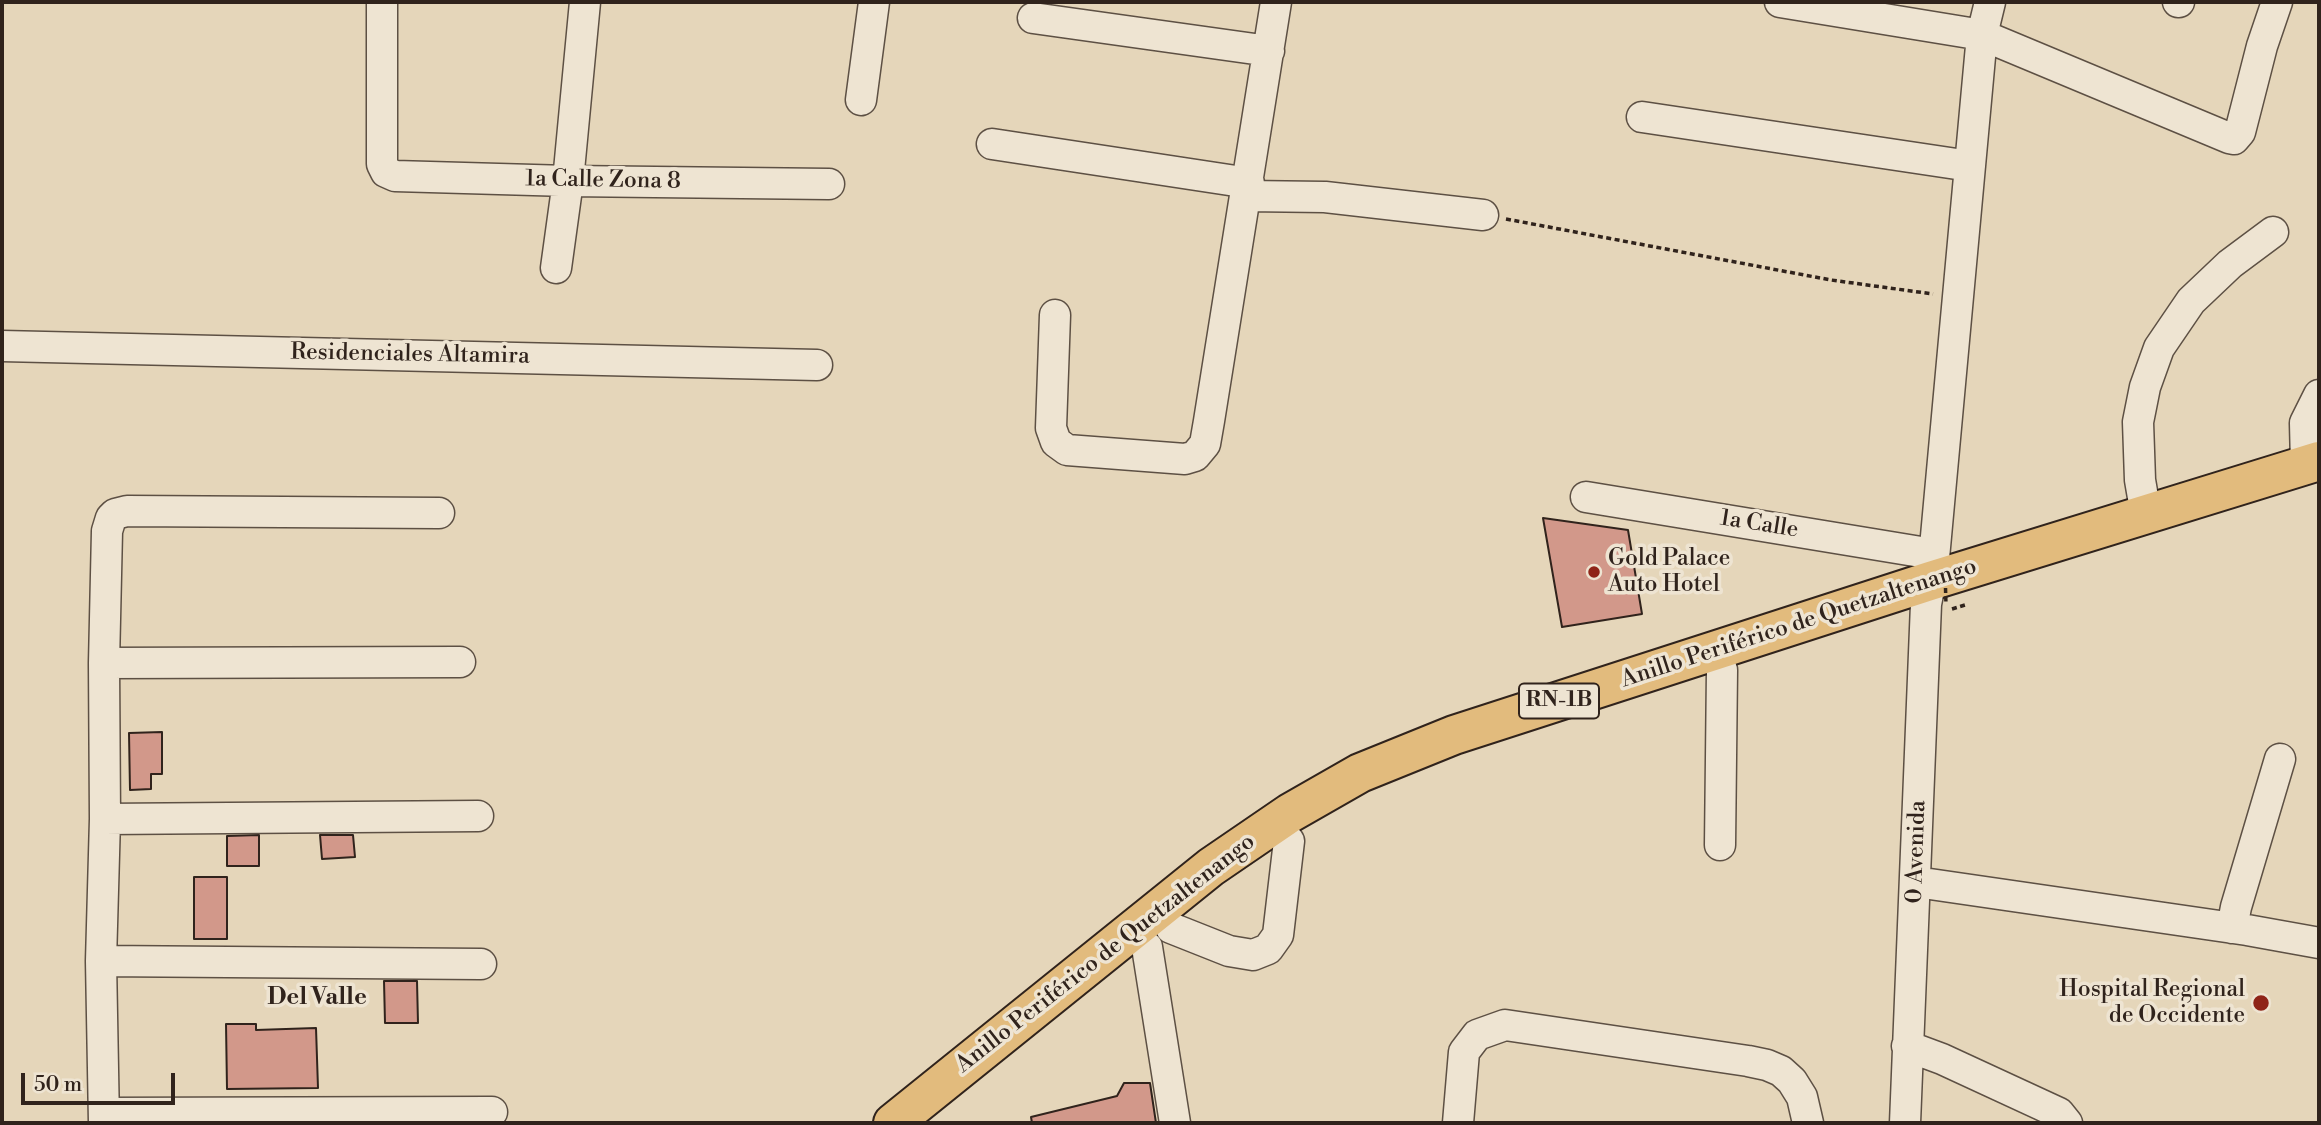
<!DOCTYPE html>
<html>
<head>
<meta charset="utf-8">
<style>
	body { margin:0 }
	#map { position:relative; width:2321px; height:1125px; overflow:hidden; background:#e5d6ba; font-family:"Libre Bodoni",serif }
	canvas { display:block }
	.frame { position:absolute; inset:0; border:4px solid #30231c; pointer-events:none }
	.scale { position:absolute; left:21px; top:1073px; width:154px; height:32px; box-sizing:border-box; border:4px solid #30231c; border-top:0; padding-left:9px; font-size:21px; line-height:24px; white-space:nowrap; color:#30231c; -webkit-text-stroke:5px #eee4d2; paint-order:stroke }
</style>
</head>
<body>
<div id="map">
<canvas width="2321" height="1125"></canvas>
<div class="frame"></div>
<div class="scale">50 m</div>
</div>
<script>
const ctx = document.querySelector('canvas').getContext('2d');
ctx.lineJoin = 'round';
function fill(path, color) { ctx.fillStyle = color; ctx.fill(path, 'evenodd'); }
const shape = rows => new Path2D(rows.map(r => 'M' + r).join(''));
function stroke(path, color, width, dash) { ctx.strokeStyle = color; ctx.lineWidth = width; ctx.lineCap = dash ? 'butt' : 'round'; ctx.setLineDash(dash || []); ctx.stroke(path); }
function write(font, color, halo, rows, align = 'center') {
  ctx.font = font + ' "Libre Bodoni",serif'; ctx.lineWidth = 7; ctx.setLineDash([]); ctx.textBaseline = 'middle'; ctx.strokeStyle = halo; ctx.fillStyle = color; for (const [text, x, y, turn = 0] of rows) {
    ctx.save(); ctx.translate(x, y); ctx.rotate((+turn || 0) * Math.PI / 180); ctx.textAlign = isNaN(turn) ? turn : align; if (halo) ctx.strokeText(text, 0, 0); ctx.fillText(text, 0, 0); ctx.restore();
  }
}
const building = shape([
	[1543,518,1628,530,1642,614,1562,627,1543,518],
	[162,732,162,774,151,774,151,789,130,790,129,733,162,732],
	[259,835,259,866,227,866,227,836,259,835],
	[320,835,353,835,355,857,322,859,320,835],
	[194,877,227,877,227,939,194,939,194,877],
	[384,981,417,981,418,1023,385,1023,384,981],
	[226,1024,256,1024,256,1030,316,1028,318,1088,227,1089,226,1024],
	[1124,1083,1150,1083,1156,1123,1032,1123,1031,1117,1117,1096,1124,1083]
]);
fill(building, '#d2988a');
stroke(building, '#30231c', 2);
const minor = shape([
	[382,2,382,164,386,172,395,176,568,181,829,184],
	[1780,2,1982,35,2229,138,2234,139,2240,132,2262,46,2277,2],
	[2178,2,2179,2],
	[1033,18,1269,51],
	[861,100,874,2],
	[1642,117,1970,166],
	[992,144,1249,183],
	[1246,196,1325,197,1483,215],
	[556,268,568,181,585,2],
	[1055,315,1051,428,1056,442,1067,450,1185,459,1195,456,1205,444,1209,421,1276,2],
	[2,346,817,365],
	[2306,465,2305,423,2319,395],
	[1586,497,1933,554],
	[2146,515,2140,480,2138,422,2145,387,2159,348,2191,301,2230,264,2273,232],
	[104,663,460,662],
	[105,819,478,816],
	[1720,845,1722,670],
	[1916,882,2247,930,2319,943],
	[1171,928,1229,951,1253,955,1268,949,1278,935,1289,841],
	[2232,928,2236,907,2280,759],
	[1147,947,1175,1123],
	[101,961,481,964],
	[1907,1046,1942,1059,2059,1113,2067,1123],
	[104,1113,492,1112],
	[104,1123,101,961,105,819,104,663,107,531,111,518,115,514,127,511,439,513],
	[1458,1123,1464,1052,1477,1035,1505,1025,1748,1061,1767,1065,1781,1071,1792,1081,1802,1097,1808,1123],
	[1905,1123,1926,604,1933,569,1982,35,1990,2]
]);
const highway = shape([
	[893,1123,1211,867,1290,813,1360,773,1454,735,1930,581,2319,461]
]);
stroke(minor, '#5d5044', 33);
stroke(highway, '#30231c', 42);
stroke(shape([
	[1506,219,1831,280,1933,294],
	[1952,609,1965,605,1964,602]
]), '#30231c', 3.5, [5, 3.5]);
stroke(minor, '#eee4d2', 30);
stroke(highway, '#e2bb7d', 38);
stroke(shape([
	[1945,571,1946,605]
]), '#30231c', 3.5, [5, 3.5]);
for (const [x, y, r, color] of [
	[1594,572,7,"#8f2418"],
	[2261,1003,9,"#8f2418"]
]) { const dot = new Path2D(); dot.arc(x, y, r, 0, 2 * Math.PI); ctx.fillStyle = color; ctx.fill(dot); stroke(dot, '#eee4d2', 2.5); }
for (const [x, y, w] of [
	[1559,701,80]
]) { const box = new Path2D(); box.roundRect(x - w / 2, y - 17.5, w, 35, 5); ctx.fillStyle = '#eee4d2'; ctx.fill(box); stroke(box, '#30231c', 2); }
write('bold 21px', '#30231c', null, [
	["RN-1B",1559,701]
]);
write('23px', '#30231c', '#eee4d2', [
	["1a Calle Zona 8",603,181,1],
	["Residenciales Altamira",410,355,1],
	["1a Calle",1759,525,9],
	["Anillo Periférico de Quetzaltenango",1799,624,-18],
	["0 Avenida",1917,852,-88],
	["Anillo Periférico de Quetzaltenango",1106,954,-38]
]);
write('23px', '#30231c', '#eee4d2', [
	["Gold Palace",1608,559],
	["Auto Hotel",1608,585],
	["Hospital Regional",2245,990,"right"],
	["de Occidente",2245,1016,"right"]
], 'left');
write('bold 24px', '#30231c', '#eee4d2', [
	["Del Valle",317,998]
]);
</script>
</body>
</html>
